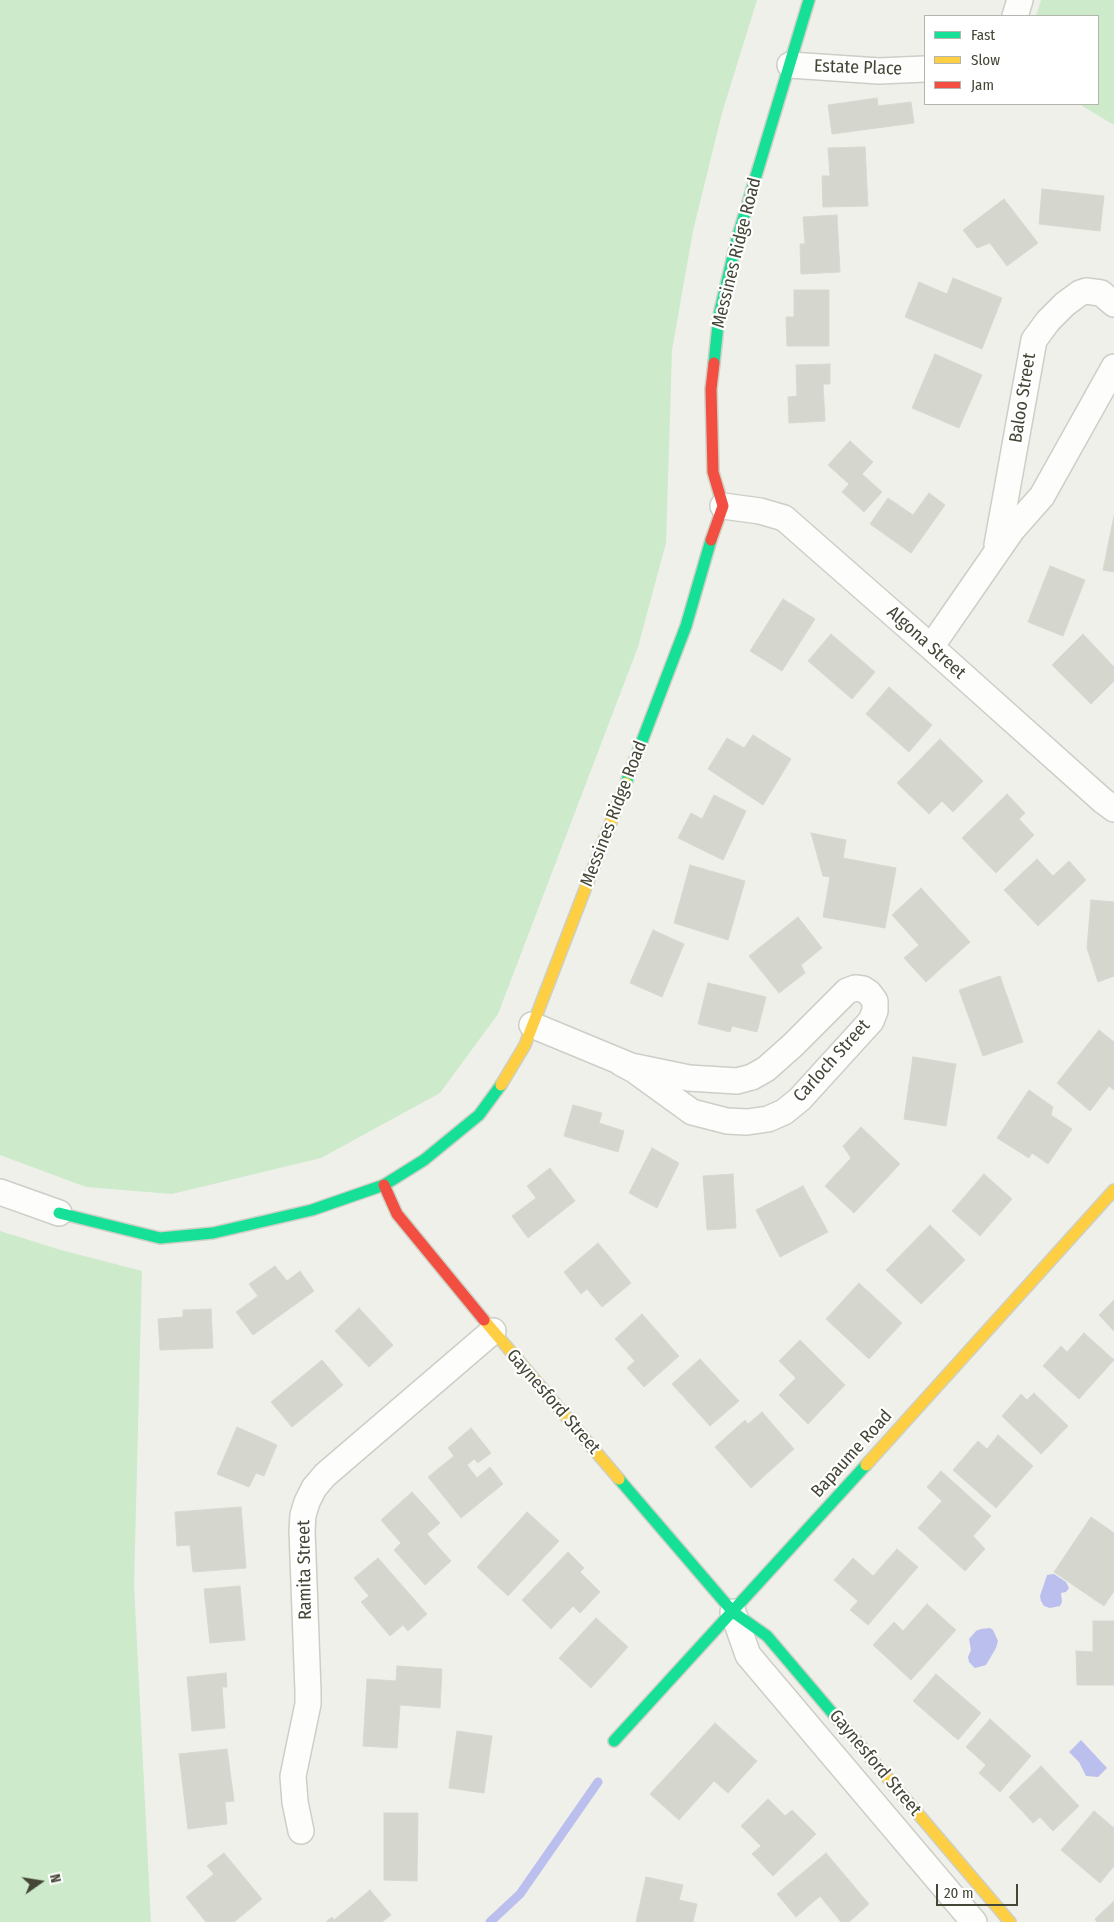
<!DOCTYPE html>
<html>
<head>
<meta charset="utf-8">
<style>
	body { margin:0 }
	#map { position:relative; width:1114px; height:1922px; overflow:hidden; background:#eff0ea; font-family:"Fira Sans Condensed",sans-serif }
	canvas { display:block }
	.legend { position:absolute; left:924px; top:15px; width:175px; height:90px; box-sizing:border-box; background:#fff; border:1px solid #b4b5af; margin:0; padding:6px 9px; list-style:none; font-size:15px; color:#444636 }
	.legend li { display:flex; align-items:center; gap:10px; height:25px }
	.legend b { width:25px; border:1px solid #b4b5af }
	.north { position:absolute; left:15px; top:1857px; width:50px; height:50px; -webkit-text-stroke:4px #fff; paint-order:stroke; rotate:77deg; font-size:14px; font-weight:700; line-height:20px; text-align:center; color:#444636 }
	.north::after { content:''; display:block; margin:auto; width:18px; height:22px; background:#444636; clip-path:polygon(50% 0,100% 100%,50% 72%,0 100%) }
	.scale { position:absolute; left:936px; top:1884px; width:82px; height:22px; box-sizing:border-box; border:2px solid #444636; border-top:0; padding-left:6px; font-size:15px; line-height:18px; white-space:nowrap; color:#444636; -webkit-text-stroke:4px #fff; paint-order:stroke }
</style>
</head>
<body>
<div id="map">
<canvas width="1114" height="1922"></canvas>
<ul class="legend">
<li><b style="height:6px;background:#16e098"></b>Fast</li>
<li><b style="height:6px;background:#ffcf43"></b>Slow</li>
<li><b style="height:6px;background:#f24e42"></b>Jam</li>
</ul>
<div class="north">N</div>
<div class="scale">20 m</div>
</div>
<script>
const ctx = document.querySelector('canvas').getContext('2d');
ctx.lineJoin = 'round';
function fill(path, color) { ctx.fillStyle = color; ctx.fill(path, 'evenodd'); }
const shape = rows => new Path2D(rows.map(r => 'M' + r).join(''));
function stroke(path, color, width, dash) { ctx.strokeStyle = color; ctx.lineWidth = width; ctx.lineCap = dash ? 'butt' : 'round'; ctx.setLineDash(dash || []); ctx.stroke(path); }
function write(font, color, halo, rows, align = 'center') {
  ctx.font = font + ' "Fira Sans Condensed",sans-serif'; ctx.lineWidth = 4.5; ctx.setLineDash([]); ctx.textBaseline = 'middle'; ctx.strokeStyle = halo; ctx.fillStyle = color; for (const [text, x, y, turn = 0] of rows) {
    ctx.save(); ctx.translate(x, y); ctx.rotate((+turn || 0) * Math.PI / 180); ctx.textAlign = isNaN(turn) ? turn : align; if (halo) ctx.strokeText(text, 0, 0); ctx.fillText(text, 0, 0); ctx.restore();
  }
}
fill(shape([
	[0,0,757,0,722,113,693,231,672,350,666,543,638,647,498,1014,440,1093,321,1158,172,1194,86,1187,0,1155],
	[1041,0,1114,0,1114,125,1079,104,1098,104,1098,16,1036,16],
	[0,1231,61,1250,142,1271,134,1585,151,1922,0,1922]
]), '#cdeacb');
fill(shape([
	[1054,1574,1066,1582,1069,1588,1066,1592,1061,1593,1062,1602,1060,1606,1050,1608,1044,1606,1041,1601,1040,1596,1047,1575],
	[990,1628,993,1630,998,1641,996,1648,986,1665,975,1668,969,1662,968,1657,971,1650,969,1639,976,1631,981,1629],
	[1081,1740,1107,1768,1098,1777,1086,1776,1079,1762,1069,1752]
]), '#bbbfed');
stroke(shape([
	[490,1922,520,1894,598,1782]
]), '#bbbfed', 9);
const building = shape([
	[877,98,878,106,911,102,914,123,832,134,828,105,877,98],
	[865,147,868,206,823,207,822,176,830,176,828,148,865,147],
	[1042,189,1104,196,1100,231,1039,224,1042,189],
	[1004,199,1038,243,1007,266,990,243,977,248,963,230,1004,199],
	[837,215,840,272,801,274,800,244,805,244,803,217,837,215],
	[953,278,1002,298,982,349,905,317,919,282,947,294,953,278],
	[794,290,829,290,829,346,787,346,786,317,794,317,794,290],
	[935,354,982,375,959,428,912,408,935,354],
	[830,364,830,384,823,384,825,421,789,423,788,397,797,396,796,365,830,364],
	[850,441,873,462,862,474,882,492,864,512,842,492,849,484,828,465,850,441],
	[929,493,945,505,911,553,870,524,888,498,913,515,929,493],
	[1114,516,1114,572,1103,570,1114,516],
	[1050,566,1085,580,1063,636,1028,622,1050,566],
	[783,599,815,619,782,671,750,651,783,599],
	[831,634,875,672,852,699,808,661,831,634],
	[1083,634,1114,667,1114,681,1091,704,1052,665,1083,634],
	[889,687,932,725,909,752,866,714,889,687],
	[753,735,791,759,763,805,708,769,727,738,744,748,753,735],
	[940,739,983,781,953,812,942,801,929,814,897,783,940,739],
	[1007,794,1025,813,1019,819,1034,835,996,873,962,838,1007,794],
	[714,795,746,811,723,860,678,838,691,813,702,819,714,795],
	[811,833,846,840,843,858,896,868,885,928,823,917,830,877,823,876,811,833],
	[1037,859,1053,876,1069,861,1086,880,1038,926,1004,890,1037,859],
	[690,865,745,881,728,940,674,923,690,865],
	[921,888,970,942,926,982,904,958,919,945,892,915,921,888],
	[1091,900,1114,902,1114,976,1098,982,1087,948,1091,900],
	[798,917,822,948,801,965,805,973,779,993,749,956,798,917],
	[653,930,684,944,662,997,630,983,653,930],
	[1000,976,1023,1042,983,1056,959,990,1000,976],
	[708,983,766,997,757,1032,732,1026,730,1032,698,1024,708,983],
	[1099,1030,1114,1042,1114,1090,1109,1086,1090,1111,1057,1083,1099,1030],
	[913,1057,956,1064,946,1126,904,1119,913,1057],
	[1029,1090,1053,1107,1051,1115,1072,1129,1048,1164,1032,1153,1029,1158,997,1138,1029,1090],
	[573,1105,602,1113,599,1123,624,1131,618,1152,564,1136,573,1105],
	[861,1127,900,1164,854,1213,825,1186,851,1158,843,1146,861,1127],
	[652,1148,679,1163,657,1208,629,1193,652,1148],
	[550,1168,575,1201,528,1238,512,1216,536,1198,527,1186,550,1168],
	[733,1174,736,1228,707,1230,703,1176,733,1174],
	[984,1174,1012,1199,980,1236,952,1211,984,1174],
	[803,1186,828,1232,780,1257,756,1210,803,1186],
	[930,1225,965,1260,921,1304,886,1270,930,1225],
	[598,1243,631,1283,602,1307,587,1289,581,1294,564,1272,598,1243],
	[275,1266,287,1281,300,1271,314,1291,253,1335,236,1312,258,1296,249,1284,275,1266],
	[859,1283,902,1323,869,1359,826,1319,859,1283],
	[1114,1300,1114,1331,1099,1315,1114,1300],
	[359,1308,393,1345,369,1367,335,1331,359,1308],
	[211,1309,213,1348,160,1350,158,1319,183,1317,183,1310,211,1309],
	[642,1314,679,1356,644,1387,627,1368,635,1361,615,1339,642,1314],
	[1084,1333,1114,1360,1079,1399,1043,1366,1061,1346,1067,1352,1084,1333],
	[800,1340,845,1385,808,1424,779,1395,796,1378,779,1361,800,1340],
	[700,1359,739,1401,710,1426,672,1384,700,1359],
	[322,1360,343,1385,292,1427,271,1402,322,1360],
	[1034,1393,1068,1426,1041,1454,1002,1416,1021,1394,1027,1400,1034,1393],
	[762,1412,794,1449,751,1488,715,1447,745,1420,748,1424,762,1412],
	[237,1427,277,1445,264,1476,256,1473,249,1487,217,1474,237,1427],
	[471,1428,491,1453,478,1463,474,1459,467,1465,477,1478,490,1467,503,1484,461,1518,428,1477,454,1456,448,1448,471,1428],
	[998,1435,1033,1466,996,1508,953,1470,978,1441,987,1449,998,1435],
	[941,1471,991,1516,973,1536,985,1549,965,1571,918,1528,942,1501,927,1487,941,1471],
	[412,1492,440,1523,427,1534,451,1561,425,1585,394,1550,401,1543,381,1520,412,1492],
	[241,1507,246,1568,193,1572,190,1545,177,1546,175,1512,241,1507],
	[527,1512,559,1541,508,1596,477,1567,527,1512],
	[1091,1517,1114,1533,1114,1591,1104,1606,1054,1572,1091,1517],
	[897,1549,918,1567,868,1625,850,1610,858,1601,834,1580,853,1558,873,1576,897,1549],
	[568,1552,584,1568,580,1572,600,1592,580,1613,573,1606,551,1629,522,1600,568,1552],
	[378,1558,427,1614,408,1631,403,1625,390,1636,361,1602,369,1596,354,1578,378,1558],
	[240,1586,245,1640,210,1643,204,1589,240,1586],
	[927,1604,956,1630,911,1680,873,1645,894,1622,903,1631,927,1604],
	[596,1618,628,1647,591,1688,559,1658,596,1618],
	[1093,1621,1114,1621,1114,1685,1077,1685,1076,1651,1093,1652,1093,1621],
	[397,1666,442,1669,440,1708,400,1705,397,1748,363,1746,367,1679,396,1681,397,1666],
	[226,1673,227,1687,222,1687,225,1728,192,1731,187,1677,226,1673],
	[936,1674,981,1713,958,1740,913,1701,936,1674],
	[990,1719,1031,1756,1000,1792,979,1773,986,1765,966,1747,990,1719],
	[715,1723,757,1761,728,1793,714,1781,679,1820,650,1794,715,1723],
	[457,1731,492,1736,484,1793,449,1788,457,1731],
	[227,1749,234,1801,225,1802,227,1824,188,1829,179,1754,227,1749],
	[1041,1766,1079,1806,1053,1831,1040,1817,1033,1823,1009,1797,1041,1766],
	[768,1799,785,1816,792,1810,816,1834,773,1876,752,1854,761,1846,741,1826,768,1799],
	[1094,1811,1114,1828,1114,1866,1100,1883,1061,1850,1094,1811],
	[384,1813,418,1813,417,1881,384,1880,384,1813],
	[224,1853,262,1899,234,1922,206,1922,186,1897,214,1874,207,1866,224,1853],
	[826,1853,869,1904,849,1922,841,1922,820,1896,796,1917,777,1894,826,1853],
	[646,1877,683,1885,679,1900,697,1904,693,1922,636,1922,646,1877],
	[370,1890,391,1915,382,1922,326,1922,332,1917,334,1920,370,1890],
	[1114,1901,1114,1922,1097,1922,1095,1919,1114,1901]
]);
fill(building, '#d5d7cf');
stroke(building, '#d7d8d0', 1);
const street = shape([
	[1015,16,1020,0],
	[790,65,879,71,925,69],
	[723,506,760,511,784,518,931,647,1102,800,1114,809],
	[997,545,1034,340,1048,321,1065,304,1080,293,1086,291,1101,293,1114,304],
	[931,647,1012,530,1042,496,1114,367],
	[532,1025,631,1066,689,1078,737,1081,752,1077,766,1069,793,1045,847,991,855,988,863,989,869,993,875,1001,875,1011,871,1021,800,1099,784,1112,768,1119,747,1122,727,1121,692,1112,634,1070,621,1063],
	[0,1192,59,1213],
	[733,1612,748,1655,974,1922],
	[301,1831,295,1802,293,1776,308,1704,308,1691,302,1530,303,1515,307,1502,314,1488,325,1475,493,1331]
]);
const fast = shape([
	[714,363,719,315,737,239,809,0],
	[626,783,686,626,711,540],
	[59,1213,160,1238,213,1233,312,1210,384,1185,424,1160,479,1115,501,1085],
	[619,1479,733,1612,767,1636,863,1749],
	[614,1741,866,1465]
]);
const slow = shape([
	[501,1085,525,1045,626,783],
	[484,1320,619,1479],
	[866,1465,1114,1190],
	[863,1749,1010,1922]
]);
const jam = shape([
	[711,540,723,506,713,472,711,389,714,363],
	[384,1185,397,1214,484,1320]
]);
stroke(street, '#cdcec7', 28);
stroke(fast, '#cdd0c3', 14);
stroke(slow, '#cdd0c3', 14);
stroke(jam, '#cdd0c3', 14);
stroke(street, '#fdfdfc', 25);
stroke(fast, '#16e098', 11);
stroke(slow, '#ffcf43', 11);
stroke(jam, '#f24e42', 11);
write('18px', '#444636', '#fff', [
	["Estate Place",858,68,2],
	["Messines Ridge Road",737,253,-76],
	["Baloo Street",1023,398,-81],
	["Algona Street",926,643,42],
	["Messines Ridge Road",614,814,-69],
	["Carloch Street",832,1061,-48],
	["Gaynesford Street",553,1402,49],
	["Bapaume Road",852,1454,-48],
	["Ramita Street",305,1570,-91],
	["Gaynesford Street",875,1763,50]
]);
</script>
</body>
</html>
